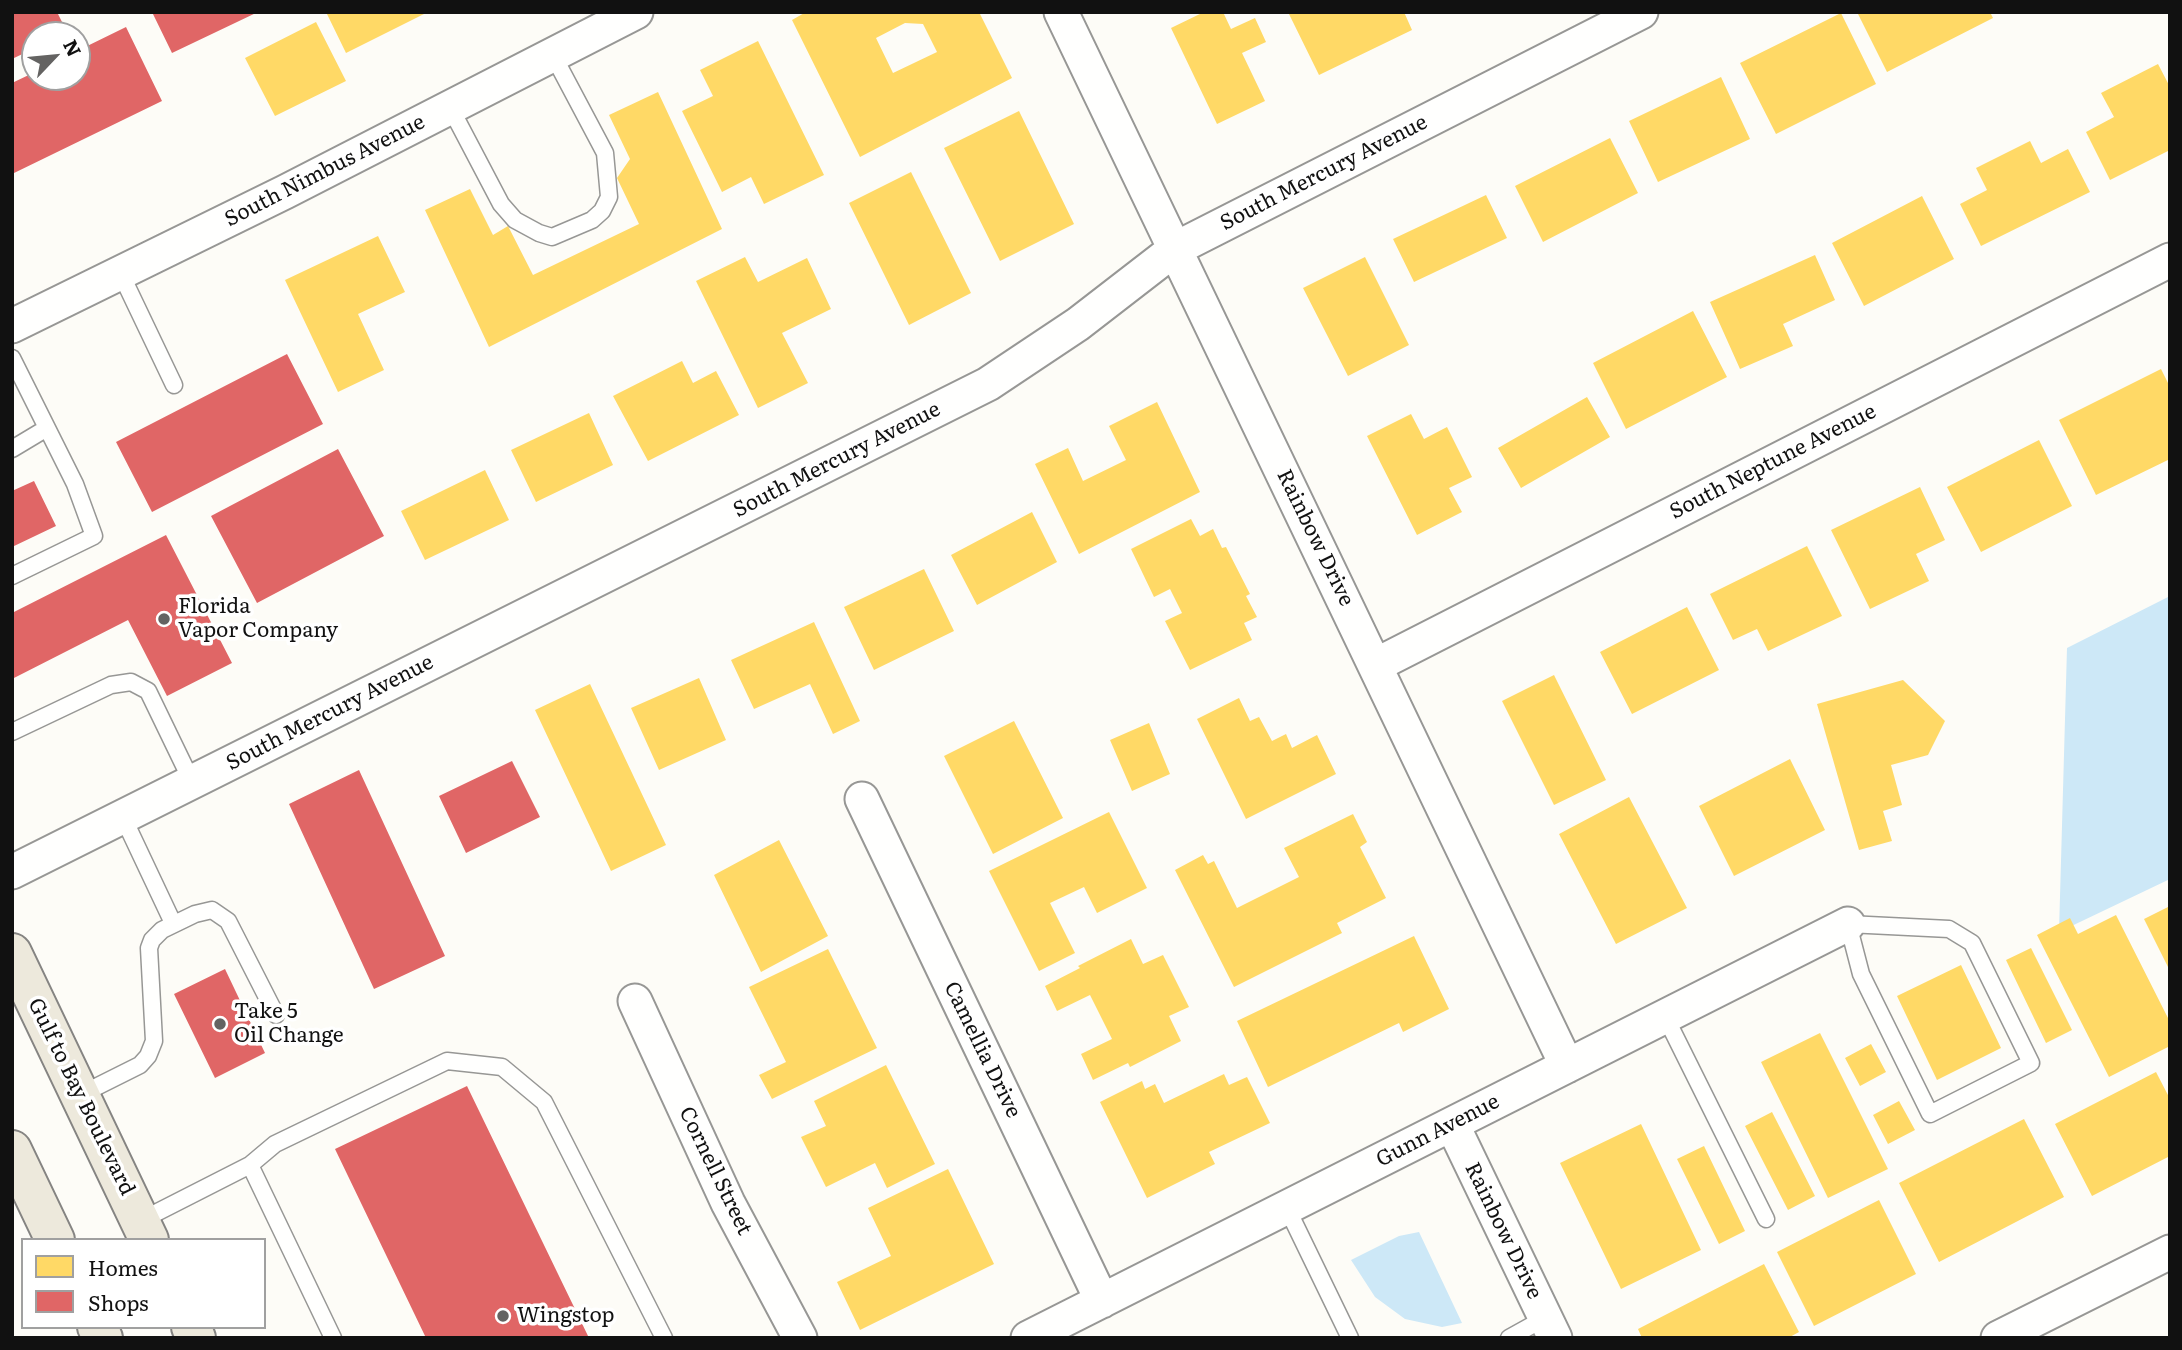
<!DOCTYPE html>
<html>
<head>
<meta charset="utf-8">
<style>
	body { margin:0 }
	#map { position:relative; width:2182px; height:1350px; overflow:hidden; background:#fdfcf7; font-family:Literata,serif }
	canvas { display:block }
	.frame { position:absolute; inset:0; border:14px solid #111; pointer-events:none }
	.legend { position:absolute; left:21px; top:1238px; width:245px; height:91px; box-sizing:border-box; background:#fff; border:2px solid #a0a0a0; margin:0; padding:9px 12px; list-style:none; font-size:21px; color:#111 }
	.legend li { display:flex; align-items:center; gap:14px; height:35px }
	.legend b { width:35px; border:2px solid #a0a0a0 }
	.north { position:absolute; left:21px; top:21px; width:70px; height:70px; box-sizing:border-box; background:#fff; border:2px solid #a0a0a0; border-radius:50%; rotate:64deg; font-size:19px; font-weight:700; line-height:28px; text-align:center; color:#111 }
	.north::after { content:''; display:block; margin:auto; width:24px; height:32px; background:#646362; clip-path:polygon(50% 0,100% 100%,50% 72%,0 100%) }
</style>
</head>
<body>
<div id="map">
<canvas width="2182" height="1350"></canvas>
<div class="frame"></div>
<ul class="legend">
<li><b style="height:19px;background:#ffd966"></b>Homes</li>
<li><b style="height:19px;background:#e06666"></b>Shops</li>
</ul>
<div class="north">N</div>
</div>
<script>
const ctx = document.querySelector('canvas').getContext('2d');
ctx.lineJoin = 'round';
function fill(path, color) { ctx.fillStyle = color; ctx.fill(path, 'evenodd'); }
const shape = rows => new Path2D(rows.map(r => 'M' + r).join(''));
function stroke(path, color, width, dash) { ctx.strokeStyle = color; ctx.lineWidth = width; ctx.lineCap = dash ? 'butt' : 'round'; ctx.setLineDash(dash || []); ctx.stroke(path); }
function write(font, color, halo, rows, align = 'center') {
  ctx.font = font + ' Literata,serif'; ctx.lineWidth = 7; ctx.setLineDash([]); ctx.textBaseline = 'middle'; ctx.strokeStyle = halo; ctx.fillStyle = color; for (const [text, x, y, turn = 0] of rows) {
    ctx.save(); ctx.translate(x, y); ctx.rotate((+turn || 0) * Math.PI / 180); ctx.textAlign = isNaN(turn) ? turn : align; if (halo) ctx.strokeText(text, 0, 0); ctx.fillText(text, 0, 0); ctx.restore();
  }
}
fill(shape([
	[2170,596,2170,879,2059,932,2067,648],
	[1419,1232,1462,1323,1442,1327,1405,1319,1375,1297,1351,1260,1399,1236]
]), '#cde8f7');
fill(shape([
	[326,12,428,12,346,53],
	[806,12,979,12,1012,78,860,157,792,20],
	[905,23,923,24,937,52,893,73,876,38],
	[1204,12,1223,12,1231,29,1255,18,1266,42,1242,53,1265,101,1217,124,1171,28],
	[1288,12,1404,12,1412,30,1319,75],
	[1857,12,1990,12,1993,18,1887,72],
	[1841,13,1876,84,1776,134,1740,63],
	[316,22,346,81,275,116,245,58],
	[758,41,824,175,764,204,751,177,722,192,682,111,713,96,700,70],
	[2158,64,2170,87,2170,150,2110,180,2086,132,2114,117,2101,93],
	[1721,77,1750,139,1658,182,1629,121],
	[658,92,722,229,489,347,425,210,470,189,493,235,508,226,533,275,639,224,617,178,630,159,609,115],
	[1019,111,1074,224,1000,261,944,148],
	[1610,138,1638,193,1543,242,1515,186],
	[2030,141,2041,163,2068,149,2090,192,1981,246,1960,204,1987,190,1976,168],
	[911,172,971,293,909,325,849,203],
	[1486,195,1507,238,1414,282,1393,239],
	[1922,196,1954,259,1864,306,1832,243],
	[378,236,405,292,358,314,384,370,338,392,285,280],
	[1815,255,1835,300,1783,324,1793,346,1740,369,1710,302],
	[745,257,758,282,807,258,831,309,782,333,808,383,758,408,696,281],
	[1365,257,1409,345,1348,376,1303,288],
	[1693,311,1727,377,1626,429,1593,363],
	[682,361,693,383,716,371,739,415,648,461,613,396],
	[2161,369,2170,387,2170,459,2096,495,2059,420],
	[1587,397,1610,437,1521,488,1498,448],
	[1157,402,1200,492,1079,554,1035,464,1068,448,1083,481,1126,460,1109,426],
	[589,413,613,465,536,502,511,450],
	[1411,414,1424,439,1447,427,1472,477,1449,488,1462,512,1417,535,1367,436],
	[2039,440,2072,506,1981,552,1947,487],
	[485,470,509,520,425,560,401,511],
	[1920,487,1945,540,1916,554,1929,581,1870,609,1831,530],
	[1032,512,1057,562,977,605,951,555],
	[1191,519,1200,536,1213,529,1222,548,1226,547,1250,594,1246,596,1257,617,1244,623,1252,640,1190,670,1165,621,1182,613,1170,589,1154,597,1131,549],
	[1807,546,1842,616,1768,651,1757,629,1733,640,1710,594],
	[924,569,954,631,874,670,844,607],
	[1687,607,1719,670,1632,714,1600,652],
	[814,622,860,721,833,734,810,684,754,709,731,660],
	[1554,675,1606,780,1554,805,1502,701],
	[699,678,726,740,659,770,631,708],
	[1903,680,1945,721,1928,755,1891,765,1902,805,1883,811,1892,841,1859,850,1817,704],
	[590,684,666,845,611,871,535,710],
	[1239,698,1250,721,1259,717,1272,741,1286,734,1292,748,1317,735,1336,774,1246,819,1197,719],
	[1014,721,1063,818,993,854,944,756],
	[1149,723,1170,774,1132,791,1110,740],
	[1790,759,1825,830,1734,876,1699,806],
	[1629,797,1687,908,1616,944,1559,834],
	[1109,812,1147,888,1097,913,1084,887,1050,903,1075,953,1039,971,989,871],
	[1353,814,1367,842,1360,847,1386,898,1337,923,1342,933,1234,987,1175,870,1203,855,1208,864,1214,861,1237,908,1299,877,1284,848],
	[779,840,828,936,761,972,714,875],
	[2170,906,2170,971,2144,919],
	[2116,915,2170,1022,2170,1046,2109,1077,2037,935,2070,918,2078,934],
	[1414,936,1449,1009,1403,1032,1399,1023,1268,1087,1237,1021],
	[1131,939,1143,964,1163,955,1189,1007,1169,1016,1181,1041,1130,1067,1128,1063,1093,1080,1081,1054,1112,1039,1090,995,1057,1011,1045,986,1080,968,1078,966],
	[2031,948,2072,1030,2046,1043,2006,960],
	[828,949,877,1048,772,1099,759,1075,786,1062,749,987],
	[1961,965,2001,1048,1937,1080,1897,996],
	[1820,1033,1888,1169,1828,1198,1761,1062],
	[1871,1044,1886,1072,1860,1086,1845,1058],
	[886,1065,935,1164,887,1188,875,1163,826,1187,801,1137,826,1126,814,1101],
	[2156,1072,2170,1099,2170,1156,2092,1196,2055,1124],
	[1224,1074,1229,1085,1247,1077,1270,1123,1209,1152,1215,1164,1147,1198,1100,1102,1142,1081,1145,1089,1155,1084,1164,1103],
	[1899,1101,1915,1130,1888,1144,1873,1115],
	[1772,1112,1815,1196,1788,1210,1745,1126],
	[2024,1119,2064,1197,1939,1262,1899,1183],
	[1641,1124,1701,1250,1621,1289,1560,1163],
	[1704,1146,1745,1231,1719,1244,1677,1159],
	[948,1169,994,1264,860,1330,837,1282,891,1256,868,1208],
	[1879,1200,1916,1274,1814,1326,1777,1252],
	[1764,1264,1799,1332,1788,1338,1642,1338,1638,1329]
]), '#ffd966');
fill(shape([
	[12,12,57,12,67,32,61,35,35,35,35,48,12,59],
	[152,12,258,12,172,53],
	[126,27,162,101,12,174,12,83,35,72,35,77,77,77,77,51],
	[287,354,323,424,152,512,116,442],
	[338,449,384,536,257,603,211,516],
	[34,481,56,526,12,547,12,491],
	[166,535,232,663,167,696,128,620,12,679,12,613],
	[512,761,540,817,466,853,439,796],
	[359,770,445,956,374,989,289,804],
	[225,969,265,1053,215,1078,174,994],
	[467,1086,589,1338,426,1338,335,1149]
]), '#e06666');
const service = shape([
	[450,107,501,204,515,220,539,233,552,237,592,220,602,211,609,197,605,153,553,55],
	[121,274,174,385],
	[12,358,75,484,94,536,12,576],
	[12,449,47,428],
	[12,732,111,685,131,682,148,691,192,782],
	[123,817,173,923],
	[1848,924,1949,929,1972,943,2031,1063,1930,1114,1861,974,1848,924],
	[1665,1016,1766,1219],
	[80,1095,140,1065,148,1056,154,1041,149,948,152,940,162,930,195,914,212,910,228,921,276,1015],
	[250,1165,275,1144,447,1061,502,1067,544,1102,664,1338],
	[1287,1208,1350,1338],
	[140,1221,250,1165,333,1338],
	[1509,1338,1545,1318]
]);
const minor = shape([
	[1061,12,1567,1066],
	[12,326,285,192,636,12],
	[1376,665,2170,260],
	[862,799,1102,1301],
	[12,872,988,384,1078,324,1175,249,1641,12],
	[635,1001,728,1203,800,1338],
	[1452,1124,1555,1338],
	[1028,1338,1848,924],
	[1998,1338,2170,1252]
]);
const primary = shape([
	[12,953,149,1240],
	[12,1150,55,1240],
	[97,1327,103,1338],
	[191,1327,196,1338]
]);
stroke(service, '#979795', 19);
stroke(minor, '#979795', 37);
stroke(primary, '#858482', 42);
stroke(service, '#fffffe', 16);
stroke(minor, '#fffffe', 33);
stroke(primary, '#ede9dc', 38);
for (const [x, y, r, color] of [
	[164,619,7,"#646362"],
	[220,1024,7,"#646362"],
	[503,1316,7,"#646362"]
]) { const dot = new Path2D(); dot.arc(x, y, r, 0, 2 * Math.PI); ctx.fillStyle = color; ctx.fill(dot); stroke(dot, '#fff', 2.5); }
write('21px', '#111', '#fff', [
	["South Nimbus Avenue",325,171,-27],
	["South Mercury Avenue",1324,173,-27],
	["South Mercury Avenue",837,460,-27],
	["South Neptune Avenue",1773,462,-27],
	["Rainbow Drive",1315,538,64],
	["South Mercury Avenue",330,713,-27],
	["Camellia Drive",982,1050,64],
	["Gulf to Bay Boulevard",81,1097,64],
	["Gunn Avenue",1438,1131,-27],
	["Cornell Street",715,1171,64],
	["Rainbow Drive",1503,1231,64]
]);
write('21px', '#111', '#fff', [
	["Florida",178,607],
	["Vapor Company",178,631],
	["Take 5",234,1012],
	["Oil Change",234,1036],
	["Wingstop",517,1316]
], 'left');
</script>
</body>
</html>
